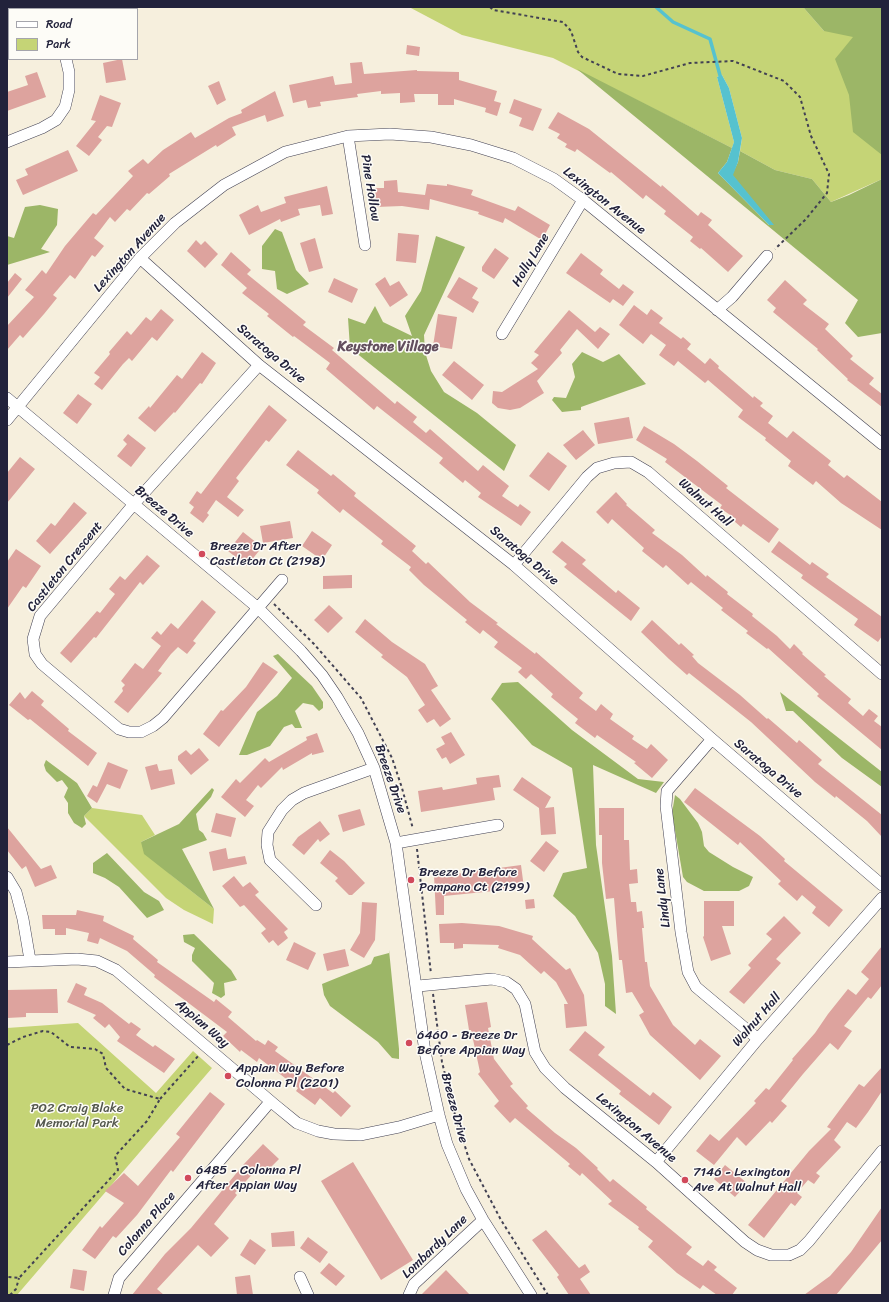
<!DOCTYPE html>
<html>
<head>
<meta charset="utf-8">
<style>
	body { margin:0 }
	#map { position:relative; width:889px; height:1302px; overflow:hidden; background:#f6efdd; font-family:Sriracha,sans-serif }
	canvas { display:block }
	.frame { position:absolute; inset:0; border:8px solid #22223b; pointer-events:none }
	.legend { position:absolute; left:8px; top:8px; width:130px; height:52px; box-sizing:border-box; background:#fdfcf7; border:1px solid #a5a5ac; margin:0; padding:5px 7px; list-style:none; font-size:12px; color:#22223b }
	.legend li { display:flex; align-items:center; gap:8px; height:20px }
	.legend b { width:20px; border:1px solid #a5a5ac }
</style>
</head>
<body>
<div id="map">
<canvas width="889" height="1302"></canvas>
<div class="frame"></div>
<ul class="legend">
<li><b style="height:5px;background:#fff"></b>Road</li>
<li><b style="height:11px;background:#c5d476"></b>Park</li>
</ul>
</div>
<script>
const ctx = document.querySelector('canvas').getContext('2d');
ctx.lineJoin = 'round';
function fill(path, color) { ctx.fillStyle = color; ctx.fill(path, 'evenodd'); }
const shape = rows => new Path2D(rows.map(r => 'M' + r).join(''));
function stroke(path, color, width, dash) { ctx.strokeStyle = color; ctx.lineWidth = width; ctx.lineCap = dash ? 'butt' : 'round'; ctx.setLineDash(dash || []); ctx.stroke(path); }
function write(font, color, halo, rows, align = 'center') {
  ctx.font = font + ' Sriracha,sans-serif'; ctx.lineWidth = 3; ctx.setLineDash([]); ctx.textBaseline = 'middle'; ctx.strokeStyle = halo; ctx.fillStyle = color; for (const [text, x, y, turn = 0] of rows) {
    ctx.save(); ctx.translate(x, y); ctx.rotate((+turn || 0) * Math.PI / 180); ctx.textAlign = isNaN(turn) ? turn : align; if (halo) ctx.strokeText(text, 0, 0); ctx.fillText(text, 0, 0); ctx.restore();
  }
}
fill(shape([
	[409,7,803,7,824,31,882,7,882,179,831,202,812,179,775,170,740,151,742,138,729,88,722,75,717,77,734,142,732,148,553,58,462,35],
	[92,808,142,815,155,835,141,842,171,875,214,909,213,924,184,910,166,898,84,816],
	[78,1023,156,1093,193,1051,212,1068,17,1295,7,1295,7,1028]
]), '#c5d476');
fill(shape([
	[803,7,882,7,882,155,853,132,849,95,835,59,853,37,824,31],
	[577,69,732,148,727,162,718,173,769,225,773,225,732,175,738,162,740,151,775,170,812,179,831,202,849,195,882,179,882,333,858,337,845,323,858,300],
	[40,205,58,209,57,225,41,249,50,252,7,265,7,236,14,238,25,207],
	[275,229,282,232,296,270,309,284,287,294,277,289,275,271,262,269,262,246],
	[436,236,465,247,424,335,425,352,431,371,444,392,477,413,516,445,504,471,350,348,348,318,365,324,375,306,383,322,412,336,405,316,421,291],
	[582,352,603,362,619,354,646,384,581,407,581,410,562,412,552,400,554,397,566,398,575,377,572,364],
	[278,654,312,686,323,702,323,708,319,711,313,705,303,703,295,711,302,728,295,728,292,724,284,727,270,746,247,755,239,755,257,712,277,696,292,678,273,656],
	[518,682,572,730,638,779,664,782,656,793,593,765,596,845,612,956,616,1014,605,1006,605,984,598,953,575,916,553,896,563,873,587,868,572,768,532,745,491,699,502,683],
	[780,692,882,772,882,787,842,758,793,711,786,711],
	[46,760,77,783,92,808,84,816,86,824,82,828,74,823,68,813,68,803,64,797,68,788,62,780,57,782,46,771,44,765],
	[212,788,214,790,211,797,196,814,199,830,203,833,207,840,182,849,214,909,144,854,141,842,179,824],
	[675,795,680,799,698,823,702,832,704,846,709,852,733,867,753,877,749,886,739,891,704,891,687,882,683,877,672,813],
	[107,853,144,892,159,901,164,910,147,918,119,887,105,878,93,873,93,863],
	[194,934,231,970,237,980,224,983,225,995,221,998,212,993,214,983,192,961,192,955,195,948,184,942,183,935],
	[389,950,399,1049,399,1059,392,1058,378,1042,330,1006,324,995,322,984,364,967,371,964,374,957,389,953]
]), '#9cb667');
fill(shape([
	[722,75,729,88,742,138,738,162,733,175,774,225,769,225,718,173,727,162,734,142,717,77]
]), '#56c2cf');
stroke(shape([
	[656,7,673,22,710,39,721,79]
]), '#56c2cf', 3.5);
fill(shape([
	[407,45,420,47,419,56,406,54],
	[122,59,126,80,106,83,103,63],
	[362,62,364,74,417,70,417,71,459,72,459,80,497,91,494,101,501,103,497,116,485,112,486,108,454,99,454,105,438,105,438,94,414,94,415,102,400,103,400,93,381,94,381,91,357,94,358,97,320,102,321,106,308,108,306,100,293,103,289,85,333,76,335,85,352,83,350,63],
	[37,72,46,97,7,111,7,92,28,85,25,76],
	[219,81,226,100,217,105,208,86],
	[275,91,284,116,267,122,265,115,232,127,236,135,217,147,216,145,169,174,170,176,149,194,147,193,130,211,127,209,115,222,110,217,94,238,104,246,95,257,92,255,75,279,70,275,53,295,57,298,44,314,23,338,20,335,7,350,7,326,34,297,25,290,42,270,46,274,65,246,93,213,96,215,133,176,128,171,143,159,148,164,163,150,191,132,195,138,229,118,242,113,241,110],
	[100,95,121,103,112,127,107,126,98,137,102,140,89,156,76,146,96,121,91,120],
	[514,99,542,109,533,131,519,126,522,118,509,113],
	[558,112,589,129,661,187,662,185,698,216,701,212,712,220,708,225,743,256,728,272,701,248,700,249,690,241,693,237,664,214,666,211,646,195,643,199,611,172,610,173,577,149,575,152,565,147,567,144,557,138,560,134,548,128],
	[68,150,78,171,23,195,16,180,28,175,25,169],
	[397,180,398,192,425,195,427,184,447,186,447,184,473,190,471,195,515,211,518,206,550,225,542,240,505,218,503,223,478,214,479,212,430,199,429,210,402,206,376,207,375,188,384,188,384,181],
	[327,186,333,214,322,216,320,205,298,209,300,215,281,222,280,219,249,235,239,215,258,205,261,212,286,203,284,197],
	[398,233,419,235,416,263,396,261],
	[315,238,323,268,309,272,300,243],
	[196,240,201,245,205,241,218,254,205,268,187,251],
	[495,248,509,258,494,279,482,271,482,267],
	[231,252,251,270,247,274,306,322,303,325,334,348,332,350,395,404,397,401,417,417,413,422,426,433,430,429,478,471,483,465,509,486,502,496,518,507,520,504,531,512,521,526,478,497,481,493,465,480,463,483,439,463,443,458,377,406,374,410,326,369,330,363,294,336,293,337,267,316,269,314,242,293,247,288,221,265],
	[581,253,603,270,600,274,619,289,623,284,634,292,623,306,613,299,610,303,566,273],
	[15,273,22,279,7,298,7,283],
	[385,277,390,286,399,281,408,295,390,307,375,284],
	[459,277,478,288,472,298,479,302,473,313,447,297],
	[334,278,358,289,352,303,328,292],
	[785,280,807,300,803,304,829,324,825,329,853,356,850,359,874,378,869,384,882,394,882,407,847,380,848,379,817,350,818,349,773,312,776,308,767,300],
	[634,305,647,315,651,309,663,318,659,323,681,339,683,337,691,344,687,349,705,364,710,358,719,366,718,368,753,398,754,396,763,403,760,406,773,416,768,423,787,438,793,431,831,461,828,465,844,478,847,475,882,502,882,530,841,503,816,481,813,485,788,466,791,461,765,440,766,438,738,417,743,410,708,380,705,383,678,361,674,366,659,355,666,345,651,334,643,344,619,325],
	[161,309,174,320,157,341,152,337,132,361,129,358,123,364,102,390,94,384,100,377,94,373,110,354,109,352,127,331,131,335,146,317,151,321],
	[569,310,595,332,600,327,610,334,598,349,577,329,560,350,562,353,537,381,544,393,520,408,510,410,498,408,492,403,493,391,502,392,538,369,531,363,539,355,534,352],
	[438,314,457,317,452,349,433,346],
	[202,352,216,363,202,384,200,383,175,413,174,412,155,432,138,418,149,406,150,408,177,375,182,379],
	[454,361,484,385,472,400,442,375],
	[78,394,92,404,77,424,63,413],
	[269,405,287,420,269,442,266,440,236,478,239,481,227,497,244,510,238,517,216,500,207,513,209,515,203,523,190,513,194,507,189,503,197,491,201,494],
	[629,417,633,438,598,444,594,423],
	[644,426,674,444,697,461,728,486,726,488,779,529,769,543,743,524,741,527,734,521,736,519,720,508,722,505,665,462,667,459,636,440],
	[583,430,595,445,576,460,563,445],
	[128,434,146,448,131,467,117,456,127,444,123,440],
	[298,450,331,476,333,474,356,493,354,496,416,546,412,551,426,564,428,562,470,602,498,623,496,624,535,654,536,652,583,693,579,698,596,711,601,704,613,714,610,719,634,736,632,739,647,749,651,744,668,760,652,778,634,763,636,762,597,735,595,738,575,723,578,719,551,697,553,694,531,674,526,679,518,672,522,668,494,647,498,642,483,630,480,634,465,622,467,620,424,585,409,570,411,567,381,544,383,541,343,509,340,513,317,493,319,490,286,465],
	[548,452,567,466,549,491,529,476],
	[20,457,35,469,7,503,7,473],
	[616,492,627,504,626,505,655,530,652,533,682,555,706,577,707,575,728,592,727,594,753,614,752,616,777,636,790,649,794,644,803,653,802,654,826,675,824,676,851,699,848,703,863,716,869,709,878,716,874,721,882,727,882,750,817,696,819,694,768,648,767,649,746,633,748,631,721,610,723,608,691,582,688,585,666,565,663,568,642,551,644,548,612,519,608,524,596,512],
	[74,502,87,513,50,554,36,541,51,523,55,526],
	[290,521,293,538,263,543,260,526],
	[312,531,332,545,322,560,302,546],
	[243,532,262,547,247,566,228,551],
	[562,541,586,560,582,564,616,593,618,590,640,608,631,621,564,567,567,564,552,552],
	[779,541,810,565,812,562,829,574,826,577,882,617,882,636,878,642,854,625,858,619,801,578,803,575,771,552],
	[16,549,41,566,26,588,23,586,7,609,7,562],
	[147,555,160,566,143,585,140,582,96,638,94,637,71,663,60,653,97,611,100,613,115,594,109,589,120,576,125,580],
	[352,575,352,588,323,589,323,576],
	[202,600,216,612,193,641,196,643,187,654,178,647,171,654,158,671,162,673,128,713,114,702,123,691,122,688,125,685,121,681,135,663,143,669,161,646,151,638,157,631,161,635,171,623,178,629],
	[329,605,343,618,328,633,314,620],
	[365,619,392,642,425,664,438,686,431,690,451,719,440,727,434,719,427,723,418,710,425,705,407,677,381,657,383,655,355,632],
	[652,620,679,645,681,643,694,655,692,656,698,663,740,695,767,719,768,718,797,743,799,740,822,760,818,764,882,815,882,837,867,821,836,796,835,798,815,782,751,722,689,673,687,675,669,659,641,632],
	[263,662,278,672,219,747,203,734,221,710,223,711,246,687],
	[32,691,44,701,41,705,69,729,68,731,97,753,88,766,30,719,28,720,9,705,20,692,25,699],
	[451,732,465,755,450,764,446,757,442,759,436,749,445,744,441,737],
	[317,733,324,752,312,755,312,753,283,770,282,767,261,788,258,785,246,800,254,806,245,817,221,797,236,779,240,783,265,758,269,762,307,740,306,737],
	[199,748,209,760,191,775,178,760,178,756,186,750,191,755],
	[108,762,128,770,120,789,107,784,97,803,87,796,93,785,97,787],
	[157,764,159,771,172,769,175,784,151,790,145,767],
	[499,775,501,787,493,788,495,800,421,812,418,791,442,787,443,790,477,784,476,778],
	[522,777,551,797,545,808,554,807,556,834,541,835,539,808,513,790],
	[695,788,760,836,785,859,784,861,843,910,829,927,812,913,816,907,802,895,797,901,778,884,781,881,740,842,738,845,684,802],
	[599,808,624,808,624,840,629,840,630,870,637,869,638,883,629,884,631,902,636,902,637,912,642,911,644,928,642,928,645,962,647,962,650,986,673,1025,695,1045,700,1039,721,1056,700,1080,650,1035,639,1015,644,1012,632,992,626,993,622,960,619,960,614,898,606,899,602,863,602,835,599,835],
	[360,809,365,825,343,832,338,815],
	[216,813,236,818,231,837,211,832],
	[320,821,330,834,320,842,318,839,304,855,292,845,298,837],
	[7,827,41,869,51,865,57,878,35,887,26,866,22,869,7,850],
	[546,841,559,851,544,872,530,861],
	[226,848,228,859,245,856,247,864,213,871,209,852],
	[330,850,344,861,365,883,352,895,349,895,335,881,338,878,320,863],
	[521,865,524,888,444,896,444,915,436,915,434,875,467,873,466,871,480,870,480,875,500,873,499,868],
	[234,876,243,887,250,882,259,892,255,895,288,929,284,932,288,938,278,946,273,940,269,943,261,933,266,929,244,905,240,907,222,886],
	[534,899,535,908,526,909,525,900],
	[704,901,734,901,734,926,722,926,731,954,711,961,703,937,704,936],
	[362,902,377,903,375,940,364,958,350,950,360,933],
	[77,910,104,916,103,921,134,936,133,939,158,960,157,962,214,1002,216,999,232,1012,228,1017,256,1041,257,1040,265,1045,268,1040,278,1047,275,1051,333,1093,335,1091,351,1106,341,1117,320,1098,315,1105,296,1091,298,1088,259,1058,257,1062,241,1050,240,1052,223,1036,227,1032,154,977,155,975,127,951,100,938,98,944,87,941,89,933,66,928,66,935,55,935,55,929,43,929,42,915,76,915],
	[784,916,801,933,776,959,781,963,744,1004,729,992,751,968,748,965,772,939,766,934],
	[462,923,499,926,533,936,532,939,566,970,570,968,584,995,587,1026,566,1028,564,1004,568,1004,556,982,544,971,541,974,520,955,498,948,499,945,463,944,463,948,454,949,454,943,440,943,439,924],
	[294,942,316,953,308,970,286,960],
	[882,946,882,985,871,999,868,997,844,1026,852,1031,838,1050,830,1043,803,1074,781,1101,787,1106,772,1123,770,1121,746,1146,737,1137,714,1165,696,1151,710,1134,719,1141,756,1103,754,1101,766,1088,769,1090,793,1060,792,1059,815,1033,828,1014,848,989,856,995,869,979,861,972],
	[345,949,349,966,327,971,323,954],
	[76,983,87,988,84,995,102,1003,129,1024,131,1022,141,1029,136,1035,153,1047,155,1045,175,1059,164,1073,117,1041,120,1037,109,1024,105,1028,93,1018,96,1015,67,1002],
	[57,989,58,1013,26,1013,26,1017,7,1018,7,990],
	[487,1002,491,1027,488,1028,494,1059,513,1084,510,1086,528,1106,526,1108,555,1133,576,1148,598,1168,597,1169,610,1182,613,1179,647,1207,646,1209,692,1247,686,1254,703,1266,708,1260,717,1267,714,1270,737,1288,732,1295,717,1295,703,1285,700,1289,677,1273,648,1247,653,1241,638,1229,639,1227,608,1204,612,1201,582,1173,580,1176,568,1166,570,1164,515,1118,510,1123,494,1106,499,1101,478,1074,480,1072,471,1030,469,1030,465,1005],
	[585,1031,605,1047,598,1055,650,1096,653,1092,672,1107,659,1125,619,1094,621,1091,569,1050],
	[882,1067,882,1091,868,1112,856,1128,847,1122,834,1140,841,1147,816,1173,820,1176,814,1184,808,1180,797,1193,802,1197,795,1206,791,1203,764,1238,748,1225,809,1151,831,1129,827,1127,859,1084,864,1087],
	[210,1092,225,1104,173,1172,171,1170,137,1215,116,1238,113,1236,95,1259,82,1250,100,1226,102,1228,124,1203,105,1191,124,1173,138,1186,180,1137,176,1134],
	[263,1144,279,1159,264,1174,258,1168,235,1193,237,1195,214,1224,229,1238,211,1257,198,1245,157,1289,164,1295,132,1295,165,1254,191,1228,244,1164],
	[353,1162,413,1260,381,1280,321,1181],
	[725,1165,747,1183,735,1197,714,1179],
	[882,1207,882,1240,836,1295,804,1295,830,1276,851,1252],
	[546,1230,579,1268,585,1264,590,1272,580,1279,591,1295,569,1295,557,1277,559,1275,532,1240],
	[294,1231,295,1246,272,1247,271,1233],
	[308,1237,328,1252,320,1263,300,1248],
	[250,1239,266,1250,255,1265,240,1255],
	[329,1263,345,1276,336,1286,320,1273],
	[73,1269,87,1271,84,1291,70,1288],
	[446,1270,470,1295,421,1295],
	[250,1275,253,1295,237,1295,235,1277]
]), '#dda39e');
const minor = shape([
	[348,136,365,245],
	[7,142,42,128,56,120,65,107,69,90,69,72,66,59],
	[140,258,259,365,514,565,712,739,882,885],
	[717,310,732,297,767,256],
	[502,334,583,200],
	[259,365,133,505,40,616,33,639,35,654,42,664,119,729,129,732,141,732,153,726,163,718,282,580],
	[7,398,258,608,301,651,322,675,337,697,358,733,374,768,396,843,425,1052,439,1115,447,1144,466,1189,483,1220,531,1295],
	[7,420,140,258,175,223,224,185,285,152,348,136,390,134,431,137,471,145,513,158,554,179,583,200,882,444],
	[514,565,587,477,597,468,614,463,631,462,648,472,882,674],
	[712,739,667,791,666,806,681,932,688,972,696,987,758,1039],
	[396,843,498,825],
	[7,877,16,892,23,919,30,960],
	[316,905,270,860,267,845,268,832,282,810,292,800,304,793,374,768],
	[7,962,77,959,97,961,116,970,275,1105,297,1123,318,1131,334,1134,360,1135,399,1127,439,1115],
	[418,986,492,979,506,982,516,989,525,1004,535,1052,545,1068,565,1088,656,1162,745,1242,757,1250,771,1255,789,1255,800,1250,809,1241,882,1151],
	[656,1162,758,1039,882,898],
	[300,1277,308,1295],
	[114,1295,119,1278,270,1102],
	[409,1295,414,1284,483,1220]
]);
stroke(minor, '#424153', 12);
stroke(shape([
	[42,7,42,9],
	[490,7,493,10,563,22,571,31,578,52,582,57,618,74,643,76,690,63,733,61,784,81,800,97,811,136,829,174,827,193,806,219,775,249],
	[274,604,314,644,361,698,392,758,402,788,413,829],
	[417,849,431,974],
	[433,994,442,1062,455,1115,469,1159,501,1220,548,1295],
	[7,1045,23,1037,43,1031,51,1032,70,1047,95,1049,103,1054,106,1068,125,1089,160,1099,147,1121,115,1156,118,1170,19,1278,7,1277],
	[160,1099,199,1055],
	[10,1295,16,1289,19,1278]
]), '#424153', 2, [3, 3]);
stroke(minor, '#fff', 11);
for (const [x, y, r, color] of [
	[202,554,4,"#d1495b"],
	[411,880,4,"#d1495b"],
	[409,1043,4,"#d1495b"],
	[228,1076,4,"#d1495b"],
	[188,1178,4,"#d1495b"],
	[685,1180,4,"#d1495b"]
]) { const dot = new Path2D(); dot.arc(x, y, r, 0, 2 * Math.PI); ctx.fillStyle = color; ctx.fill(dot); stroke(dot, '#fdfcf7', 1.5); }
write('13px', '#22223b', '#fdfcf7', [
	["Pine Hollow",370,188,81],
	["Lexington Avenue",604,201,38],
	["Lexington Avenue",130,253,-48],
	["Holly Lane",531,260,-59],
	["Saratoga Drive",271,354,40],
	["Walnut Hall",705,503,41],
	["Breeze Drive",164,512,40],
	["Saratoga Drive",524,556,40],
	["Castleton Crescent",65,567,-51],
	["Saratoga Drive",768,769,40],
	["Breeze Drive",390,779,71],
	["Lindy Lane",663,898,-97],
	["Walnut Hall",757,1020,-49],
	["Appian Way",202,1024,41],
	["Breeze Drive",454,1108,75],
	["Lexington Avenue",636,1128,40],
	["Colonna Place",147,1224,-49],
	["Lombardy Lane",435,1247,-44]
]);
write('13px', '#22223b', '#fdfcf7', [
	["Breeze Dr After",210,547],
	["Castleton Ct (2198)",210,562],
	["Breeze Dr Before",419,873],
	["Pompano Ct (2199)",419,888],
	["6460 - Breeze Dr",417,1036],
	["Before Appian Way",417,1051],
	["Appian Way Before",236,1069],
	["Colonna Pl (2201)",236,1084],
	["6485 - Colonna Pl",196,1171],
	["After Appian Way",196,1186],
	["7146 - Lexington",693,1173],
	["Ave At Walnut Hall",693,1188]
], 'left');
write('13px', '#53574d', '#fdfcf7', [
	["PO2 Craig Blake",77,1109],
	["Memorial Park",77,1124]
]);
write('bold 14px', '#634f5e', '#fdfcf7', [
	["Keystone Village",388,347]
]);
</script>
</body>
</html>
